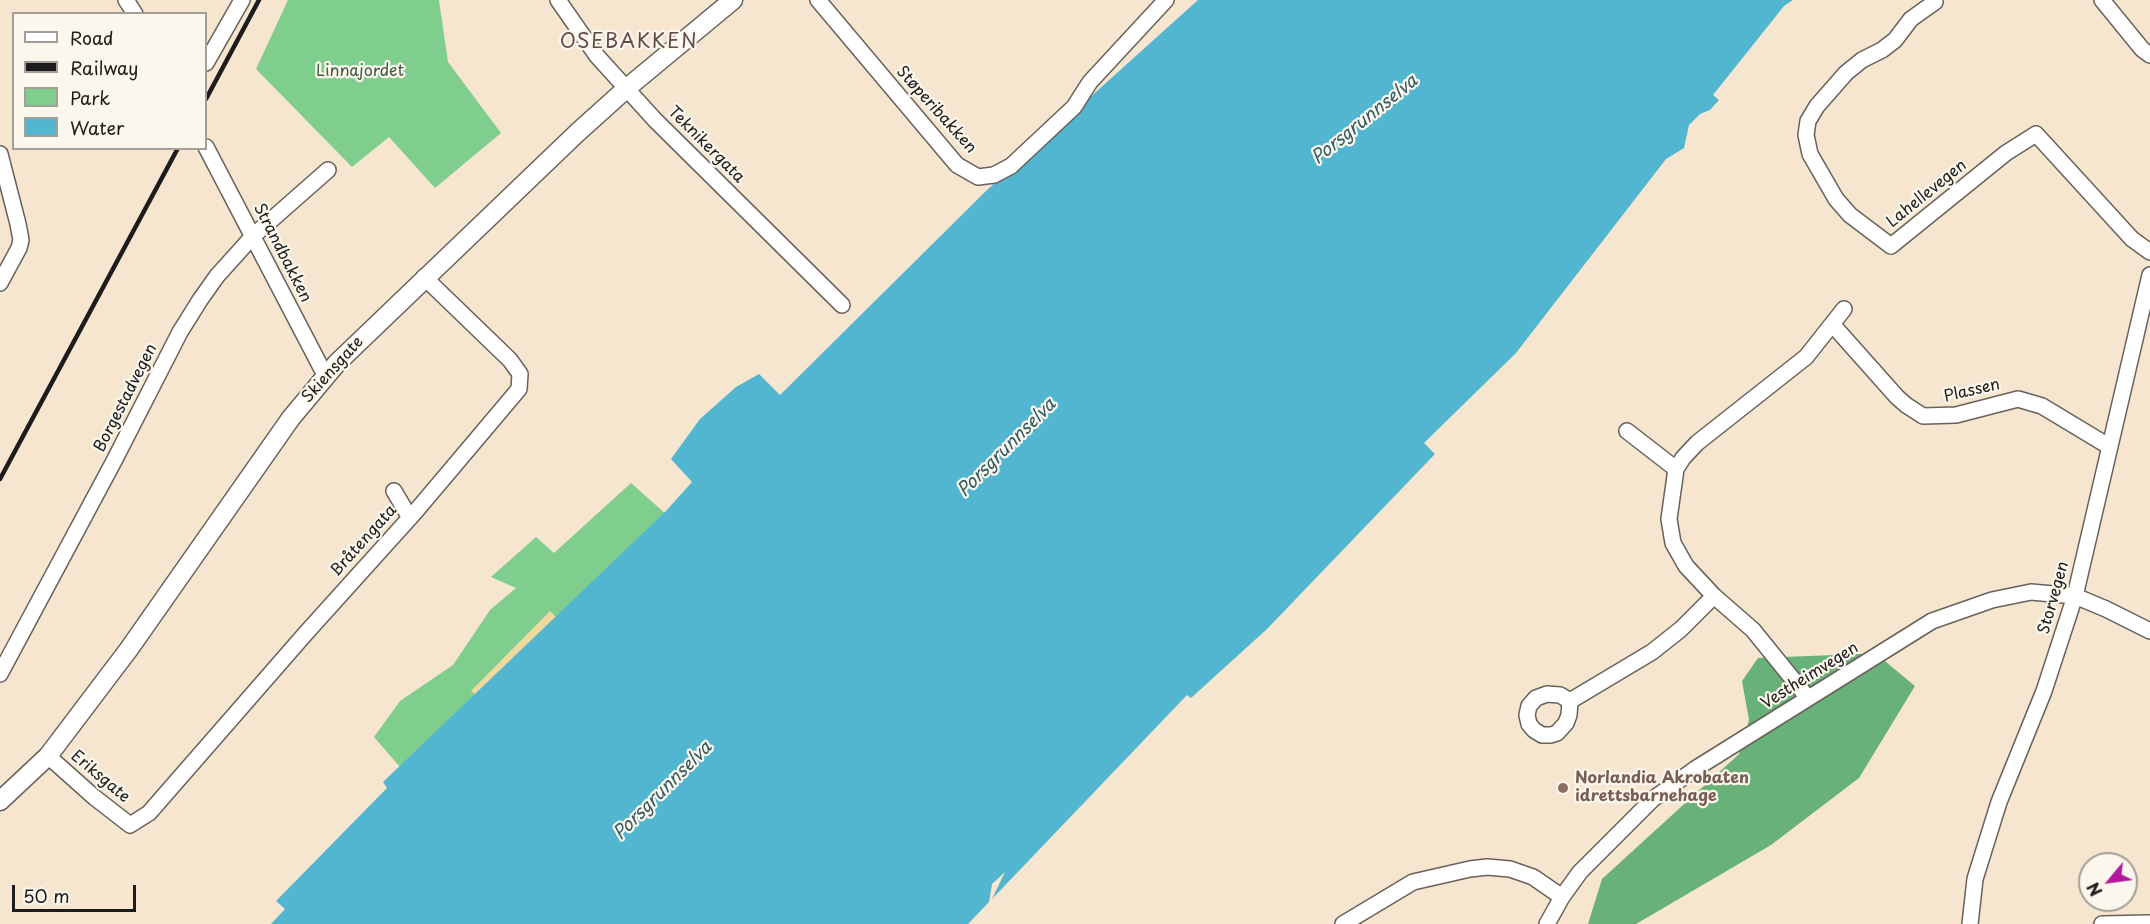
<!DOCTYPE html>
<html>
<head>
<meta charset="utf-8">
<style>
	body { margin:0 }
	#map { position:relative; width:2150px; height:924px; overflow:hidden; background:#f6e5cf; font-family:"Playpen Sans",sans-serif }
	canvas { display:block }
	.legend { position:absolute; left:12px; top:12px; width:195px; height:138px; box-sizing:border-box; background:#fbf7ec; border:2px solid #a29f99; margin:0; padding:8px 10px; list-style:none; font-size:18px; color:#1c1c1c }
	.legend li { display:flex; align-items:center; gap:12px; height:30px }
	.legend b { width:30px; border:2px solid #a29f99 }
	.north { position:absolute; left:2078px; top:852px; width:60px; height:60px; box-sizing:border-box; background:#fbf7ec; border:2px solid #a29f99; border-radius:50%; rotate:241deg; font-size:16px; font-weight:700; line-height:24px; text-align:center; color:#1c1c1c }
	.north::after { content:''; display:block; margin:auto; width:21px; height:27px; background:#b5179e; clip-path:polygon(50% 0,100% 100%,50% 72%,0 100%) }
	.scale { position:absolute; left:12px; top:885px; width:124px; height:27px; box-sizing:border-box; border:3px solid #1c1c1c; border-top:0; padding-left:8px; font-size:18px; line-height:21px; white-space:nowrap; color:#1c1c1c; -webkit-text-stroke:4px #fbf7ec; paint-order:stroke }
</style>
</head>
<body>
<div id="map">
<canvas width="2150" height="924"></canvas>
<ul class="legend">
<li><b style="height:8px;background:#fff"></b>Road</li>
<li><b style="height:8px;background:#1c1c1c"></b>Railway</li>
<li><b style="height:16px;background:#80ce8e"></b>Park</li>
<li><b style="height:16px;background:#52b6d0"></b>Water</li>
</ul>
<div class="north">N</div>
<div class="scale">50 m</div>
</div>
<script>
const ctx = document.querySelector('canvas').getContext('2d');
ctx.lineJoin = 'round';
function fill(path, color) { ctx.fillStyle = color; ctx.fill(path, 'evenodd'); }
const shape = rows => new Path2D(rows.map(r => 'M' + r).join(''));
function stroke(path, color, width, dash) { ctx.strokeStyle = color; ctx.lineWidth = width; ctx.lineCap = dash ? 'butt' : 'round'; ctx.setLineDash(dash || []); ctx.stroke(path); }
function write(font, color, halo, rows, align = 'center') {
  ctx.font = font + ' "Playpen Sans",sans-serif'; ctx.lineWidth = 4.5; ctx.setLineDash([]); ctx.textBaseline = 'middle'; ctx.strokeStyle = halo; ctx.fillStyle = color; for (const [text, x, y, turn = 0] of rows) {
    ctx.save(); ctx.translate(x, y); ctx.rotate((+turn || 0) * Math.PI / 180); ctx.textAlign = isNaN(turn) ? turn : align; if (halo) ctx.strokeText(text, 0, 0); ctx.fillText(text, 0, 0); ctx.restore();
  }
}
fill(shape([
	[288,0,439,0,448,62,501,133,435,188,389,137,352,167,256,69],
	[631,483,667,515,406,774,374,737,400,701,453,665,490,610,516,588,491,577,536,537,554,553]
]), '#80ce8e');
fill(shape([
	[1861,654,1880,657,1915,686,1859,778,1771,845,1636,924,1588,924,1602,879,1739,754,1749,720,1742,681,1758,658]
]), '#68b179');
fill(shape([
	[550,611,572,634,498,714,471,691]
]), '#eeda9e');
fill(shape([
	[1198,0,1793,0,1784,6,1713,95,1719,100,1710,110,1700,114,1689,125,1684,148,1666,159,1516,353,1424,443,1435,454,1267,629,1191,698,1187,695,992,899,1005,872,992,884,989,902,968,924,271,924,285,909,276,901,387,788,383,782,666,511,692,482,671,459,700,419,736,387,759,374,780,395,987,190]
]), '#52b6d0');
const minor = shape([
	[126,0,135,14],
	[558,0,597,56,655,120,842,305],
	[818,0,957,165,978,177,994,175,1011,166,1074,107,1090,82,1166,0],
	[2102,0,2142,49,2150,55],
	[1935,2,1911,19,1895,40,1882,50,1862,60,1846,73,1817,106,1808,121,1806,135,1810,154,1836,199,1850,215,1891,246,2006,153,2036,134,2132,239,2150,252],
	[206,63,242,0],
	[206,147,325,375],
	[0,154,18,224,21,240,19,248,0,283],
	[1832,324,1897,397,1906,405,1923,416,1956,415,2018,399,2042,406,2110,447],
	[1627,431,1676,469],
	[394,491,410,518],
	[0,674,114,461,180,332,200,300,217,276,253,236,328,170],
	[1547,694,1560,695,1570,701,1569,715,1566,723,1557,733,1551,735,1542,735,1534,730,1529,724,1527,715,1529,706,1536,698,1547,694],
	[1808,698,1753,630,1714,596,1686,566,1673,543,1669,519,1676,469,1683,458,1697,443,1806,357,1844,309],
	[1570,701,1652,652,1681,629,1714,596],
	[48,756,94,797,130,825,149,813,306,633,416,511,519,389,520,374,510,360,424,277],
	[1343,924,1413,882,1470,869,1487,867,1510,869,1533,877,1562,897],
	[1547,924,1562,897,1580,872,1653,799,1695,769,1932,621,1992,600,2031,592,2075,596,2106,609,2150,631],
	[1970,924,1975,879,1999,802,2044,691,2075,596,2150,275],
	[2102,924,2150,923]
]);
const tertiary = shape([
	[0,801,48,756,129,649,291,418,337,363,577,133,627,88,733,0]
]);
stroke(minor, '#68625b', 18);
stroke(tertiary, '#68625b', 21);
stroke(minor, '#fff', 15);
stroke(tertiary, '#fff', 18);
stroke(shape([
	[206,99,259,0],
	[0,479,178,148]
]), '#1c1c1c', 4.5);
for (const [x, y, r, color] of [
	[1563,788,6,"#8d6e63"]
]) { const dot = new Path2D(); dot.arc(x, y, r, 0, 2 * Math.PI); ctx.fillStyle = color; ctx.fill(dot); stroke(dot, '#fbf7ec', 2); }
write('16px', '#3f5a44', '#fbf7ec', [
	["Linnajordet",360,72]
]);
write('16px', '#1c1c1c', '#fbf7ec', [
	["Støperibakken",936,110,48],
	["Teknikergata",706,145,45],
	["Lahellevegen",1927,194,-39],
	["Strandbakken",282,253,63],
	["Skiensgate",333,370,-48],
	["Plassen",1972,391,-13],
	["Borgestadvegen",126,398,-63],
	["Bråtengata",364,541,-48],
	["Storvegen",2054,598,-74],
	["Vestheimvegen",1810,676,-32],
	["Eriksgate",100,777,40]
]);
write('bold 16px', '#785e54', '#fbf7ec', [
	["Norlandia Akrobaten",1575,779],
	["idrettsbarnehage",1575,797]
], 'left');
write('italic 18px', '#325a64', '#fbf7ec', [
	["Porsgrunnselva",1365,120,-39],
	["Porsgrunnselva",1007,448,-45],
	["Porsgrunnselva",663,791,-45]
]);
ctx.letterSpacing = '1.5px';
write('20px', '#624c4a', '#fbf7ec', [
	["OSEBAKKEN",629,42]
]);
ctx.letterSpacing = '0px';
</script>
</body>
</html>
